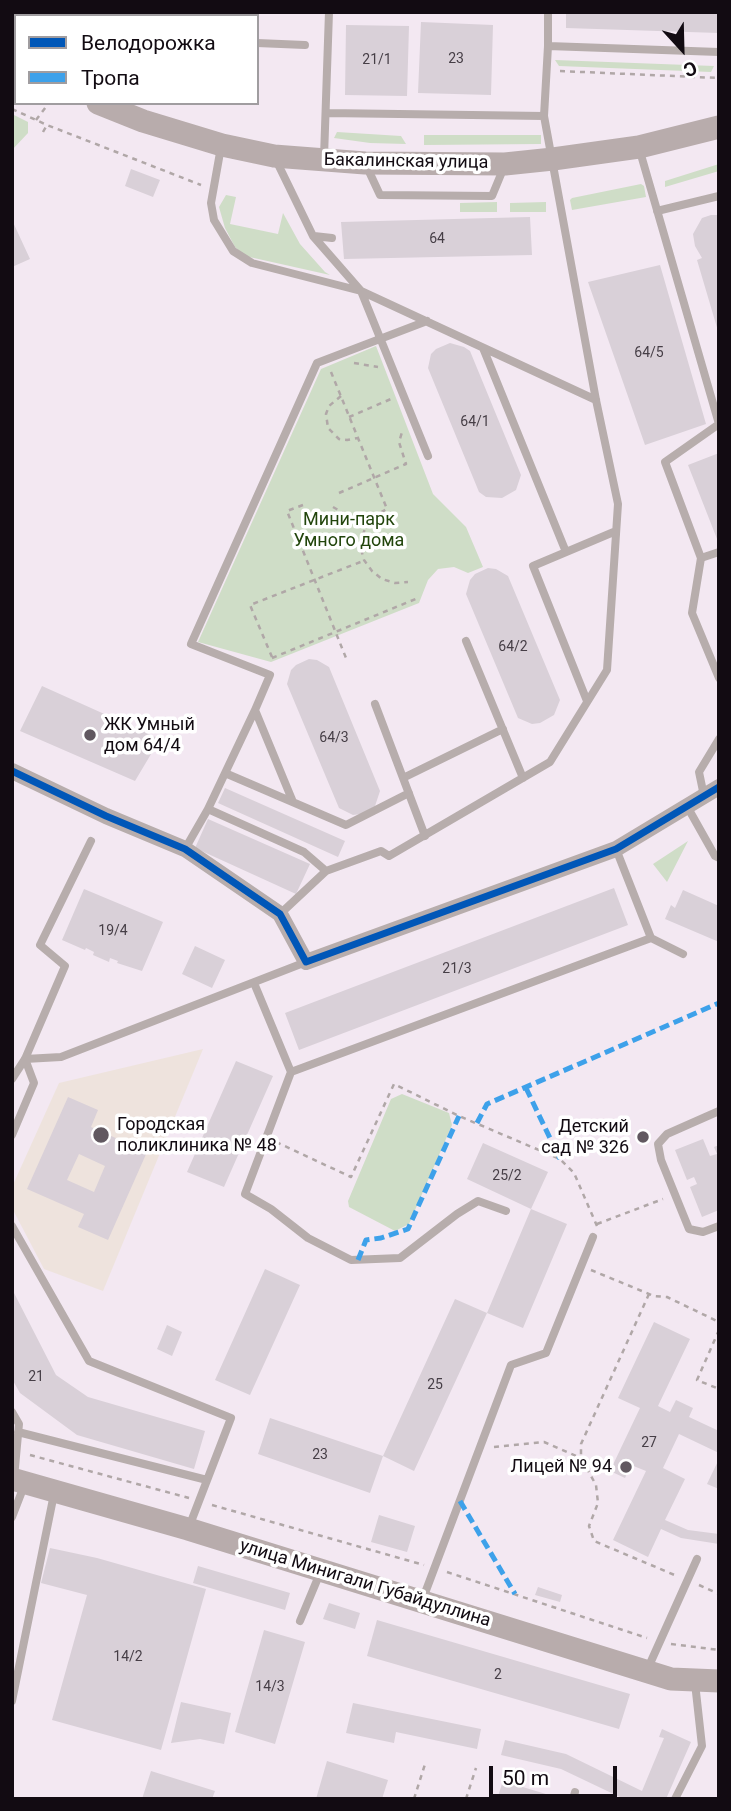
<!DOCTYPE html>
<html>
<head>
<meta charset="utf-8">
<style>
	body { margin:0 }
	#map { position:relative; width:731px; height:1811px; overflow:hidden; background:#f3e8f2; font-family:Roboto,sans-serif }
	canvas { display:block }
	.frame { position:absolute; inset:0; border:14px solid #120b12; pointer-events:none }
	.legend { position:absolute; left:14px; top:14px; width:245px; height:91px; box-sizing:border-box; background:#fff; border:2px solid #a09da0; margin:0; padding:9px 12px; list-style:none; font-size:21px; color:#120b12 }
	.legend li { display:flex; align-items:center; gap:14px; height:35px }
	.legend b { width:35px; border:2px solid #a09da0 }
	.north { position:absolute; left:647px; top:14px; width:70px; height:70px; -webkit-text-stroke:5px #fff; paint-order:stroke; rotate:158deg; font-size:19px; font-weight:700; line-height:28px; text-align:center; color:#120b12 }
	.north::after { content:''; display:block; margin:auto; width:24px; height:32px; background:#120b12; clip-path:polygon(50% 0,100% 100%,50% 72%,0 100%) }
	.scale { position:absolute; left:489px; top:1766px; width:128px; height:32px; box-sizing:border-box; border:4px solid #120b12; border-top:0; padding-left:9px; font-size:21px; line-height:24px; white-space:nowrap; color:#120b12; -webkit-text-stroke:5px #fff; paint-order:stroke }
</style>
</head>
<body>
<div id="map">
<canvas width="731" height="1811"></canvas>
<div class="frame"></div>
<ul class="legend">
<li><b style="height:9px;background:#0057b8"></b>Велодорожка</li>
<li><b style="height:9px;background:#3da1ea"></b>Тропа</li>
</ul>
<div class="north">С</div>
<div class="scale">50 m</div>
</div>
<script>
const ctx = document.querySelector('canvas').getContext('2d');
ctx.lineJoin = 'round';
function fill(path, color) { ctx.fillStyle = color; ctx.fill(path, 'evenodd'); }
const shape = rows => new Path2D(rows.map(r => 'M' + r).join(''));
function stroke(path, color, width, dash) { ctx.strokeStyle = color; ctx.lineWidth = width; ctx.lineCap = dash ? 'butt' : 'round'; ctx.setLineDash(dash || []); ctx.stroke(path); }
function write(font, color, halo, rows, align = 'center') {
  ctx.font = font + ' Roboto,sans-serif'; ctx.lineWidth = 7; ctx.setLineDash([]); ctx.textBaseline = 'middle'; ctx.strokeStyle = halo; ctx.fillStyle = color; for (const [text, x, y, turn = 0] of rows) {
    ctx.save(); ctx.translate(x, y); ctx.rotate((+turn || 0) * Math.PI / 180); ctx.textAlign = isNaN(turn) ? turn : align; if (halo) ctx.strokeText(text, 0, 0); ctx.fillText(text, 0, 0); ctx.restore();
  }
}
fill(shape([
	[203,1049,103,1291,44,1269,12,1208,12,1187,59,1083]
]), '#eee3dd');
fill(shape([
	[555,60,714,66,711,72,559,66],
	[12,114,28,122,28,133,12,150],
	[337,132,401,136,406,144,370,143,334,138],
	[424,135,541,135,541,144,424,145],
	[719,164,719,171,665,187,665,181],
	[641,184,644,186,646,197,572,210,570,200,572,198],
	[226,195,236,197,230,224,278,234,283,213,300,244,325,272,330,275,245,256,235,247,225,228,219,207],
	[497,202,497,212,460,212,460,203],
	[546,202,546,212,510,212,510,203],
	[376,346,433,494,466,527,483,567,468,573,454,567,438,569,428,580,419,603,271,662,198,642,321,369],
	[688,841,667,882,653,864],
	[402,1094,449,1113,452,1125,409,1224,395,1231,349,1207,348,1201,391,1099]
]), '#cfddc7');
fill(shape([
	[566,12,719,12,719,33,566,28],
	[421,22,493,25,491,95,418,93],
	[346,25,409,26,407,96,345,95],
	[131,169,160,180,153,197,125,186],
	[711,215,719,215,718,331,697,260,702,258,695,246,693,234,702,218],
	[530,217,532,255,344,259,341,222],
	[12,220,30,259,12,267],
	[660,265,706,424,645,445,588,282],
	[450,343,464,347,470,351,521,475,516,490,502,498,486,497,479,492,428,368,431,354,436,349],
	[719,453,719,544,688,465],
	[488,568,496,569,508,576,560,700,554,715,540,723,532,724,518,718,466,594,470,580,475,574],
	[309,659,317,660,329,667,380,791,375,806,361,814,353,815,339,808,287,684,291,670,296,665],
	[42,686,160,739,135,781,20,731],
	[225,788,345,841,338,857,218,803],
	[208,819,310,864,296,894,195,848],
	[614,888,628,925,299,1050,285,1013],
	[84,889,163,922,142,971,117,963,118,961,110,958,109,962,93,955,94,952,86,948,85,950,62,940],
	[683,890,719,906,719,942,665,919,671,905,675,908],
	[195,946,225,960,212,988,182,974],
	[236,1061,273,1076,224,1187,187,1172],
	[68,1097,98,1110,91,1127,147,1152,108,1240,78,1227,84,1214,27,1189],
	[79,1154,105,1166,94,1192,67,1180],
	[703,1139,710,1156,717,1154,714,1147,719,1145,719,1210,702,1217,690,1187,697,1184,694,1177,687,1180,675,1150],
	[483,1143,548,1172,531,1209,467,1179],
	[531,1209,567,1224,523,1328,487,1313],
	[265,1269,300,1285,250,1395,215,1380],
	[12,1289,56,1375,88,1397,205,1431,194,1469,77,1435,20,1393,12,1379],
	[455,1299,487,1313,414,1471,383,1456],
	[654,1322,690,1339,658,1406,670,1412,676,1400,693,1408,689,1417,719,1431,719,1453,679,1434,663,1468,685,1479,665,1520,688,1530,719,1534,719,1544,681,1538,661,1529,648,1557,613,1540,646,1471,631,1465,625,1478,610,1471,640,1408,618,1398],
	[167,1325,182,1332,172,1356,157,1349],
	[270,1418,383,1456,370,1493,258,1454],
	[719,1459,719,1489,707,1484],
	[379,1515,415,1526,407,1552,371,1542],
	[50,1548,97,1558,206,1589,161,1750,52,1720,87,1595,41,1583],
	[198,1566,290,1593,285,1610,193,1583],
	[538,1587,562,1595,560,1602,535,1595],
	[329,1603,360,1613,355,1629,323,1619],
	[377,1620,630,1694,619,1729,367,1656],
	[264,1630,305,1642,275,1744,235,1732],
	[181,1702,231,1713,224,1744,200,1739,171,1743],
	[353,1703,481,1729,477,1749,396,1732,394,1743,346,1733],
	[662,1729,691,1742,666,1799,624,1799,561,1769,501,1755,505,1740,566,1754,642,1791,664,1738,659,1737],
	[327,1761,388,1780,382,1799,316,1799],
	[151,1771,215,1791,212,1799,142,1799],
	[503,1781,559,1798,559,1799,497,1799]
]), '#d9d0d8');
stroke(shape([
	[40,12,45,16],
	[560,71,719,78],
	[12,109,47,125,201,185],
	[36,120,49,103],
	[43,132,47,125],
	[354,363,378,367],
	[331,372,387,509,374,516,366,526,362,537,361,549,364,560,372,571,382,579,395,583,408,582],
	[341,396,329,406,326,414,328,428,339,439,347,440,358,438],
	[349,417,391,399],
	[339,493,406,464,399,442,403,429],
	[303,505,287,511,346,658],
	[333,507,366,526],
	[272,657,250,605,363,561],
	[272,658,418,598],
	[276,1142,351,1177,394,1084,459,1116,560,1159,574,1173,597,1226],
	[597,1224,663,1199],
	[591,1270,654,1296,667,1297,719,1322],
	[649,1294,581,1444,581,1458,596,1485,598,1503,589,1526,594,1541,677,1576],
	[719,1330,697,1380,719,1389],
	[494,1447,544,1442,581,1458],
	[30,1455,189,1498],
	[212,1505,424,1565],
	[447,1572,647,1638],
	[699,1585,719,1594],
	[671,1644,719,1650],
	[414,1799,426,1761],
	[466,1799,476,1768],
	[588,1799,589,1797]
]), '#b0a7a7', 2.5, [5, 5]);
stroke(shape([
	[81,12,85,16],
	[257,43,305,45],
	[548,46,548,12],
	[327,113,544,116],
	[221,147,211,203,214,220,233,251,252,263,361,291,596,400],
	[639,148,719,424,665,462,701,558,692,613,719,678],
	[324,157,329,12],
	[276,160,313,236,361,291,428,456],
	[366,165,380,195,492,196,504,167],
	[657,211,719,196],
	[314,236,332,238],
	[483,348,566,552],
	[701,558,719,552],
	[466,641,523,778],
	[587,701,533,566,616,531],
	[375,704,425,836],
	[255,710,270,675,191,644,317,363,427,321],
	[225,773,346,825,409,793],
	[403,778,503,729],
	[704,796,699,772,719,739],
	[688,808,715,856,719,858],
	[208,809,304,852,326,871,381,851,389,856,550,762,607,670,618,504,596,400,544,116,548,46,719,52],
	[185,849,208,809,255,710,293,802],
	[280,914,326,871],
	[651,938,683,954],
	[254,983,291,1072,651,938,616,849],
	[291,1072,245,1194,271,1209,308,1238,351,1260,400,1258,457,1214,478,1201,506,1211],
	[12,1079,25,1059,65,966,40,945,91,841],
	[719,1111,667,1134,658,1144,661,1160,689,1229,703,1232,719,1226],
	[12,1135,34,1083,25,1059,61,1057,306,962],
	[12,1226,89,1361,231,1418,189,1527],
	[12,1412,19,1424,14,1478],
	[18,1432,207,1480],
	[12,1517,24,1486],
	[422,1601,511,1365,546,1353,593,1237],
	[300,1621,320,1573],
	[648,1668,697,1559],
	[12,1701,54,1494],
	[573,1799,575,1792],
	[675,1799,702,1746,695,1683]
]), '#b7adac', 8);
stroke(shape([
	[12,771,106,816,185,849,280,914,306,962,616,849,719,787]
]), '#b7adac', 16);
stroke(shape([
	[12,57,16,59],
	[98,103,143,121,222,145,274,156,365,163,505,164,553,159,639,147,719,127],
	[12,1479,188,1529,671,1679,719,1681]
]), '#b8acac', 23);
stroke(shape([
	[526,1088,560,1159],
	[477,1123,487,1104,719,1003],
	[358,1260,366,1240,381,1238,408,1229,459,1116],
	[460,1501,515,1594]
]), '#3da1ea', 5, [10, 5]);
stroke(shape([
	[12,771,106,816,185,849,280,914,306,962,616,849,719,787]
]), '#0057b8', 7);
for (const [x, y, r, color] of [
	[90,735,7,"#615860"],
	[101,1135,9,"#615860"],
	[643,1137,7,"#615860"],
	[626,1467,7,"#615860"]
]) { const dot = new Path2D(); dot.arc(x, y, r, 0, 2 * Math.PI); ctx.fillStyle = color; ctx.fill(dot); stroke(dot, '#fff', 2.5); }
write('14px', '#463e46', null, [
	["23",456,59],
	["21/1",377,60],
	["64",437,239],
	["64/5",649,353],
	["64/1",475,422],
	["64/2",513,647],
	["64/3",334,738],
	["19/4",113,931],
	["21/3",457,969],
	["25/2",507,1176],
	["21",36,1377],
	["25",435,1385],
	["27",649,1443],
	["23",320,1455],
	["14/2",128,1657],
	["2",498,1675],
	["14/3",270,1687]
]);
write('18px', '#120b12', '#fff', [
	["Бакалинская улица",406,162,1],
	["улица Минигали Губайдуллина",365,1584,17]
]);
write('18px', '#22450c', '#fff', [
	["Мини-парк",349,520],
	["Умного дома",349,541]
]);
write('18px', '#120b12', '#fff', [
	["ЖК Умный",104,725],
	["дом 64/4",104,746],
	["Городская",117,1125],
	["поликлиника № 48",117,1146],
	["Детский",629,1127,"right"],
	["сад № 326",629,1148,"right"],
	["Лицей № 94",612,1467,"right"]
], 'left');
</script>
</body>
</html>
